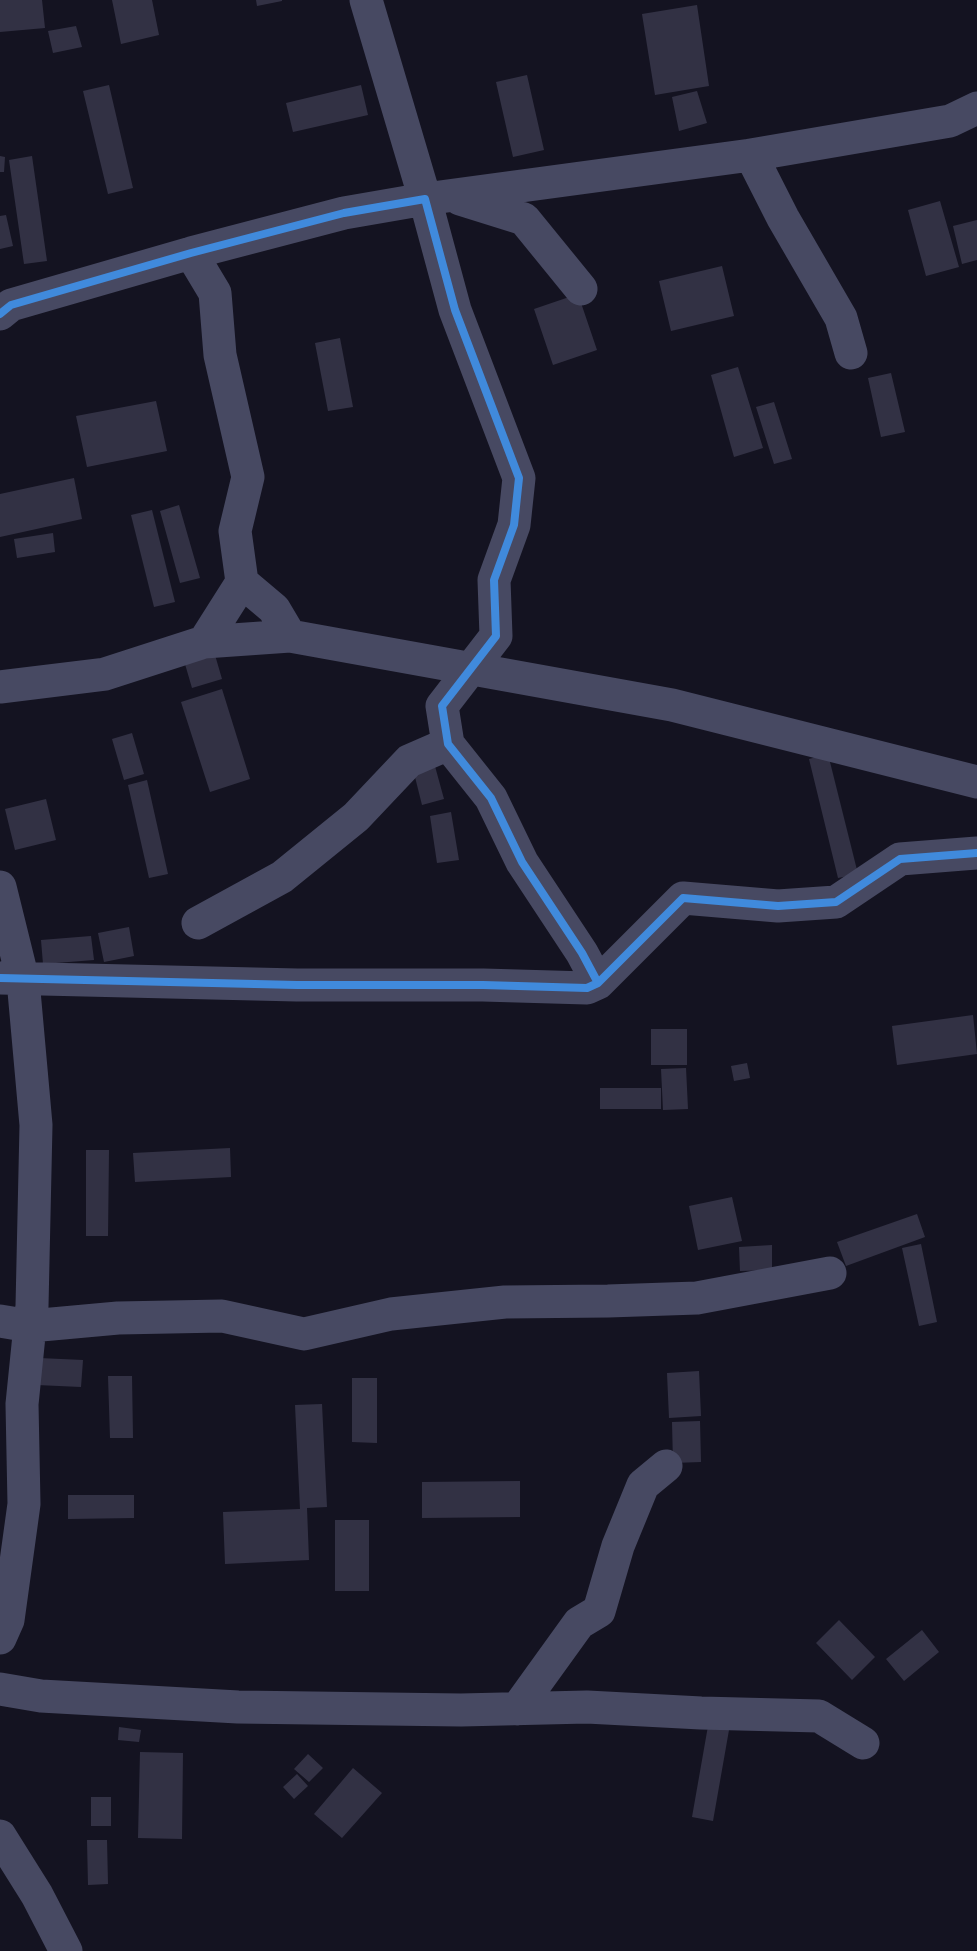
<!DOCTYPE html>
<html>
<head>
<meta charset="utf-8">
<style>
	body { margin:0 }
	canvas { display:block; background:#141321 }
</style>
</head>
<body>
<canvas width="977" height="1951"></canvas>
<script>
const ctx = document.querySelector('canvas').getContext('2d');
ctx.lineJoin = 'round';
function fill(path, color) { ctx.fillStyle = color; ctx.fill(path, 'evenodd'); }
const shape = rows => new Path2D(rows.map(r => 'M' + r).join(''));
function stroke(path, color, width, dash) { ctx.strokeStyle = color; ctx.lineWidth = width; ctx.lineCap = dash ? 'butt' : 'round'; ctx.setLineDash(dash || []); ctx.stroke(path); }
fill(shape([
	[0,0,42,0,45,28,0,32],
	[112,0,152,0,159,35,121,44],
	[256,0,282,0,282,1,257,6],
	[697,5,709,86,655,95,642,14],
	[76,26,82,47,53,53,48,31],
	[527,75,544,150,513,157,496,82],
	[109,85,133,188,108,194,83,91],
	[361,85,368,115,293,132,286,103],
	[697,91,707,123,679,131,672,97],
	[0,156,5,157,4,172,0,172],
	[32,156,47,261,24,264,9,160],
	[940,201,959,267,926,276,908,210],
	[6,215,13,246,0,249,0,216],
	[977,220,977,260,962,264,953,226],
	[722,266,734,316,671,331,659,281],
	[578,294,597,350,553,365,534,309],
	[340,338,353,407,328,411,315,343],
	[738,367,763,448,734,457,711,375],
	[891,373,905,432,881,437,868,378],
	[156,401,167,451,87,467,76,416],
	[774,402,792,459,774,464,756,407],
	[74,478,82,519,0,537,0,494],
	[179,505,200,578,180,583,160,511],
	[152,510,175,602,154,607,131,515],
	[53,533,55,552,17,558,14,539],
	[215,655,222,679,192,688,185,664],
	[222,689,250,779,210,792,181,702],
	[132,733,144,774,124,780,112,739],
	[828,754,858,874,838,878,809,759],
	[433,759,444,799,422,805,412,765],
	[147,780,168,874,149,878,128,785],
	[46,799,56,840,15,850,5,809],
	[451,812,459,860,437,863,430,816],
	[129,927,134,956,104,962,98,933],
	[91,936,94,960,43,964,41,940],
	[973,1015,977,1054,897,1065,892,1026],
	[651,1029,687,1029,687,1065,651,1065],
	[747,1063,750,1078,734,1081,731,1066],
	[686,1068,688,1109,663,1110,661,1069],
	[600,1088,661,1088,661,1109,600,1109],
	[230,1148,231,1177,135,1182,133,1153],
	[86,1150,109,1150,108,1236,86,1236],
	[732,1197,742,1241,698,1250,689,1206],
	[917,1214,925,1237,846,1266,837,1242],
	[921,1244,937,1322,919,1326,902,1248],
	[772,1245,772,1270,740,1271,739,1247],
	[39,1358,83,1360,81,1387,37,1385],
	[699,1371,701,1416,669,1418,667,1373],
	[108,1376,132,1376,133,1438,110,1438],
	[352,1378,377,1378,377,1443,352,1442],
	[322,1404,327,1507,307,1508,309,1560,225,1564,223,1512,300,1509,295,1405],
	[700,1421,701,1462,673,1463,672,1422],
	[520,1481,520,1517,422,1518,422,1482],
	[68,1495,134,1495,134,1518,68,1519],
	[335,1520,369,1520,369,1591,335,1591],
	[839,1620,875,1657,852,1680,816,1643],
	[922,1630,939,1652,904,1681,886,1659],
	[708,1726,729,1730,713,1821,692,1817],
	[119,1727,141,1730,139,1742,118,1740],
	[140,1752,183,1753,182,1839,138,1838],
	[308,1754,323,1768,309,1782,294,1769],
	[353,1768,382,1793,342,1838,314,1814],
	[297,1774,308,1786,294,1799,283,1787],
	[91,1797,111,1797,111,1826,91,1826],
	[87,1840,107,1840,108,1884,88,1885]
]), '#323144');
stroke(shape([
	[366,0,425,199,751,155,950,121,977,108],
	[751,155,783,218,841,318,851,353],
	[460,199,524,219,581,289],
	[191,253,215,293,220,355,248,477,235,531,242,582,274,609,290,636],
	[0,314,11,305,191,253,344,213,425,199,455,310,519,478,514,525,494,580,496,636,442,706,448,744,491,798,522,862,582,953,598,983],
	[204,642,242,582],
	[0,687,105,674,204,642,290,636,672,705,977,782],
	[0,887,23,980,36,1125,32,1306,22,1404,24,1504,8,1620,0,1638],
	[198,923,282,877,356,817,409,761,448,744],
	[0,978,297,985,483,985,587,988,598,983,683,898,778,906,836,902,900,859,977,853],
	[0,1321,30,1326,118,1318,222,1316,304,1334,391,1314,505,1302,608,1301,697,1298,830,1273],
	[0,1689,41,1696,238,1707,461,1710,587,1707,701,1713,819,1716,863,1743],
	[517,1709,579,1623,599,1611,618,1546,643,1485,666,1466],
	[0,1836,37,1895,66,1951]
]), '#474962', 33);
stroke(shape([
	[0,314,11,305,191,253,344,213,425,199,455,310,519,478,514,525,494,580,496,636,442,706,448,744,491,798,522,862,582,953,598,983],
	[0,978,297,985,483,985,587,988,598,983,683,898,778,906,836,902,900,859,977,853]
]), '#408adc', 8);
</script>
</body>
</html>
